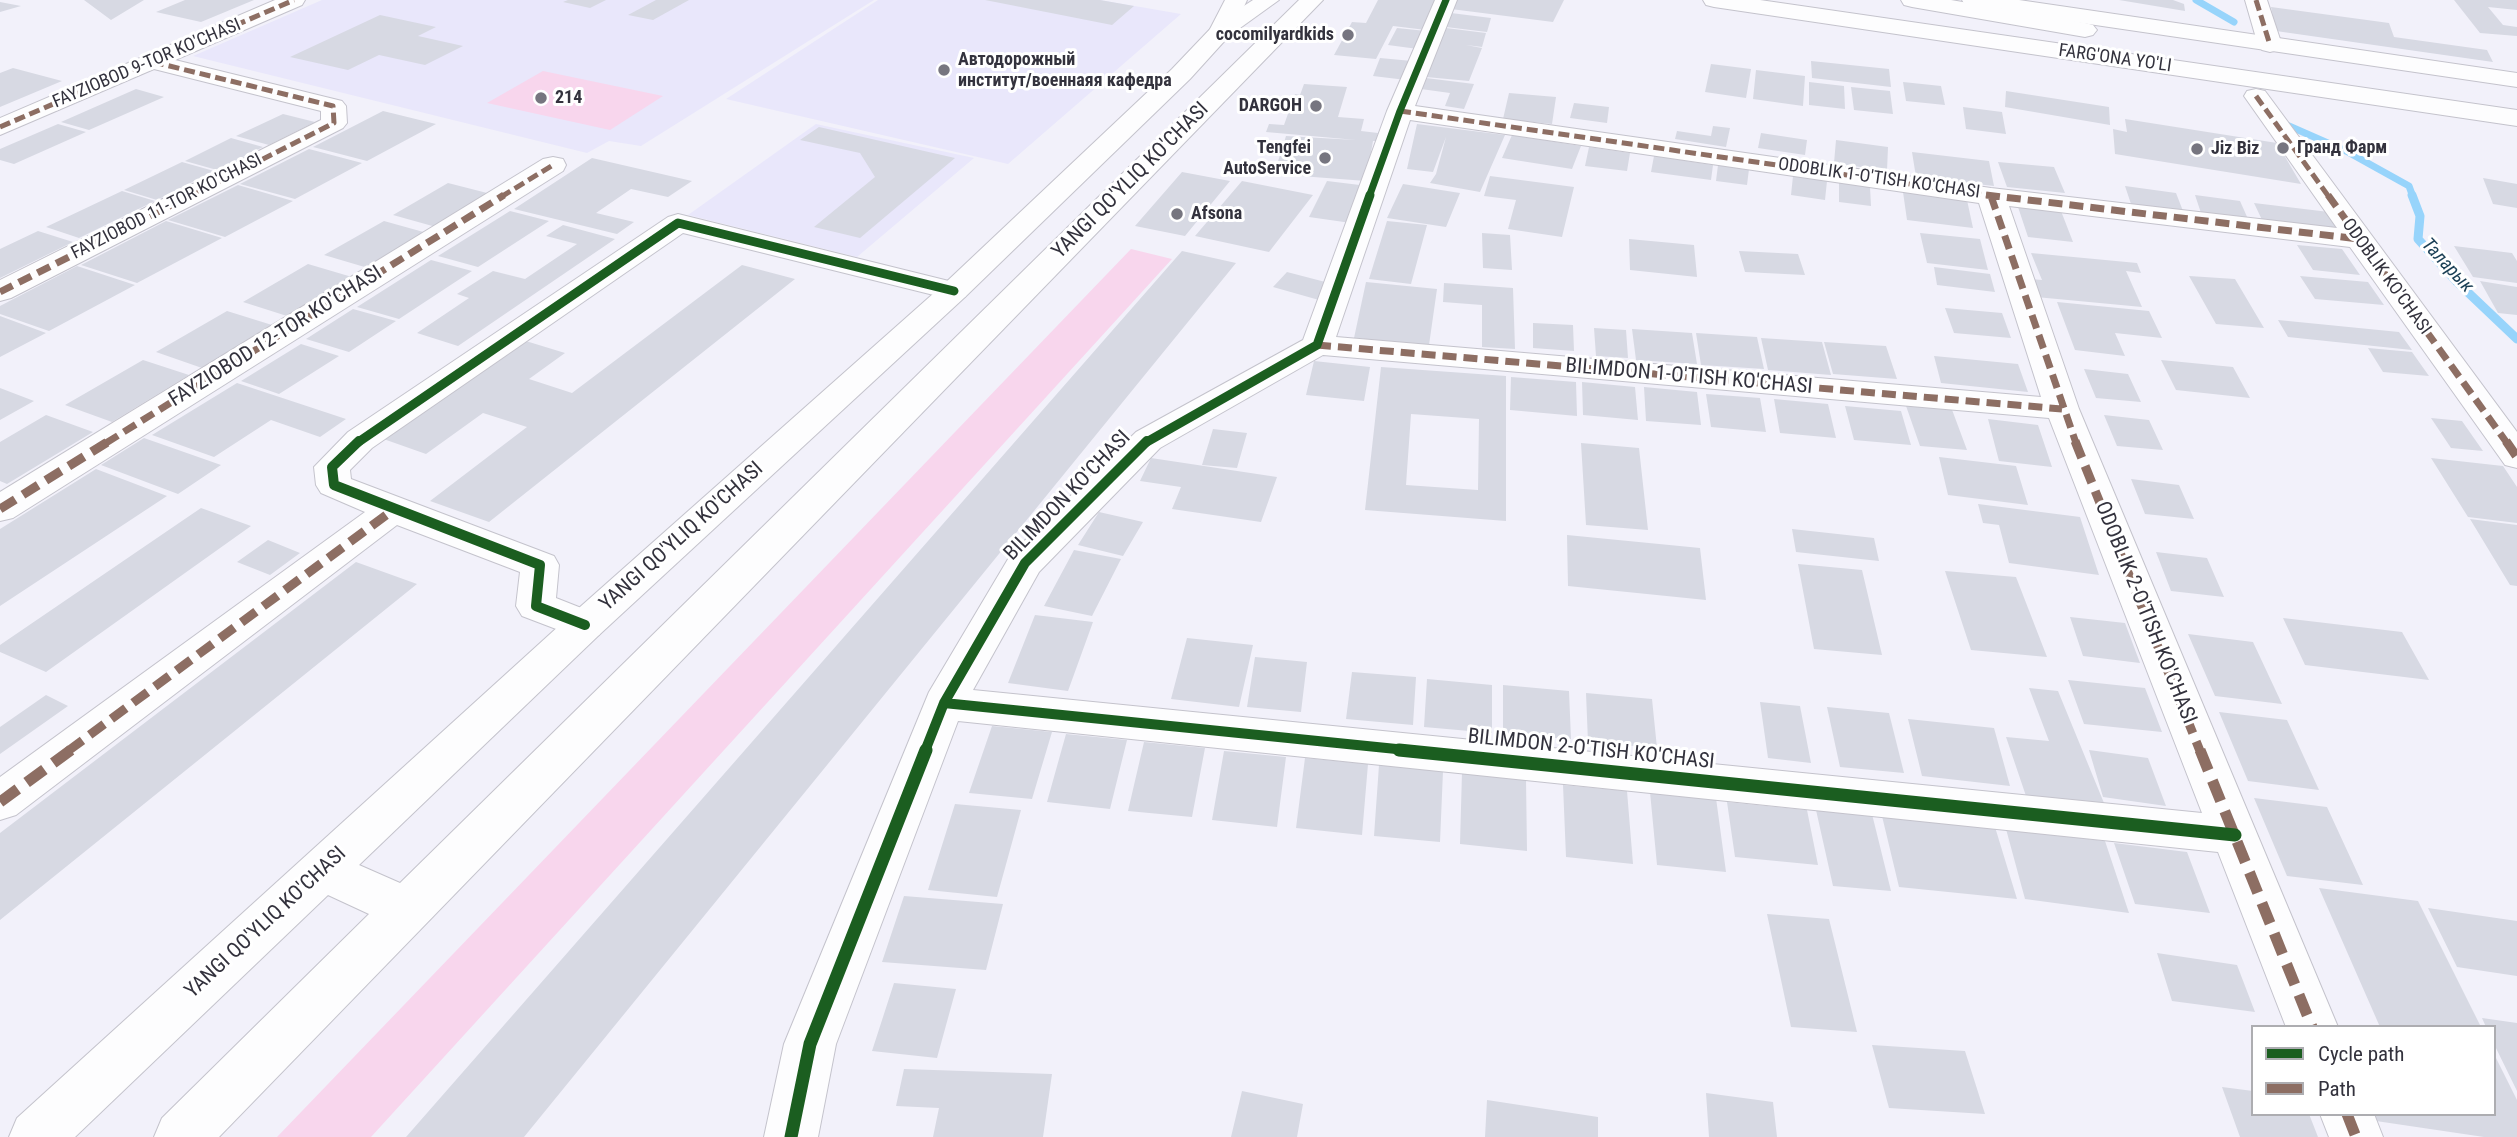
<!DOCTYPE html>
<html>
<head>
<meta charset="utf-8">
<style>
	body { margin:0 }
	#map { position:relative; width:2517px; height:1137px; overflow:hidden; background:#f2f1fa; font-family:"Roboto Condensed",sans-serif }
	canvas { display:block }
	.legend { position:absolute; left:2251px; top:1025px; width:245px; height:91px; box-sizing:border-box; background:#fff; border:2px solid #adadb1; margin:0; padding:9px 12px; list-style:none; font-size:21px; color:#33323d }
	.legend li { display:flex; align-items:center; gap:14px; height:35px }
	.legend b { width:35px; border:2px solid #adadb1 }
</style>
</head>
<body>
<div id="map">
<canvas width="2517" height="1137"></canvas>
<ul class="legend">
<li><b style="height:9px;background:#1b5e20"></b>Cycle path</li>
<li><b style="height:9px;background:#8d6e63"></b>Path</li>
</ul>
</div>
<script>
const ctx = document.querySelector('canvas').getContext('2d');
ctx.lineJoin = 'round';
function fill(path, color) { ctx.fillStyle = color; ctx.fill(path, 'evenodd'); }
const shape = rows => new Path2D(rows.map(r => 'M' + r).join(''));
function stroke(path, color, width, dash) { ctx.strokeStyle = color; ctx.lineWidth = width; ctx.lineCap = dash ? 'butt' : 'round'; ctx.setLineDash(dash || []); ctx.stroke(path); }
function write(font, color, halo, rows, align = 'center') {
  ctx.font = font + ' "Roboto Condensed",sans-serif'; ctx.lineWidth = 6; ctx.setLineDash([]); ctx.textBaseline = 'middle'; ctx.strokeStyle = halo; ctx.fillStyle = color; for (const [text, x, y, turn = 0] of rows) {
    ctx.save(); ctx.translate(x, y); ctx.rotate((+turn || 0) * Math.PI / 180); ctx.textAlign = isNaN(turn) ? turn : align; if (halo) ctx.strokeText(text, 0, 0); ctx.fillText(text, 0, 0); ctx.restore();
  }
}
fill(shape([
	[322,0,874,0,641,146,609,141,587,153,193,56],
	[878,0,1100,0,1181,14,1008,164,726,99],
	[816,124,974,158,857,257,688,215]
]), '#e9e7fb');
fill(shape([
	[543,71,663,96,610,130,487,103],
	[1131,249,1172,259,371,1137,277,1137]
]), '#f8d6ed');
stroke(shape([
	[2196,0,2234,22],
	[2289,126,2346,151,2409,186,2413,197]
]), '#97d4fb', 7);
stroke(shape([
	[2412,195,2420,216,2418,239,2457,282,2517,339]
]), '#97d4fb', 9);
fill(shape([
	[84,0,144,0,111,20],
	[185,0,254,0,201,22,156,12],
	[568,0,606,0,590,8,563,2],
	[656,0,689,0,653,20,628,15],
	[985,0,1100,0,1134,6,1112,25],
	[1378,0,1439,0,1426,30,1393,26,1376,59,1334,55,1352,22,1366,23],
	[1456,0,1564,0,1553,22,1451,9],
	[2119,0,2173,0,2184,4,2185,11],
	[2454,0,2517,0,2517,10,2488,7,2503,25,2517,27,2517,36,2480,33],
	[0,2,21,6,0,12],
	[2271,7,2389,23,2394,37,2487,50,2493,62,2276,31],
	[1451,13,1491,18,1487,32,1446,27],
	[380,15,436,27,418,36,463,46,425,65,379,55,348,70,290,57],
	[1397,28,1426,31,1418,49,1388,45],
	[1446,28,1486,33,1482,47,1466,45,1482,48,1469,81,1426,77],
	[1380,58,1412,61,1406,80,1373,76],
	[1811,61,1889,69,1891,87,1812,78],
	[1711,64,1751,69,1746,98,1705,92],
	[13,68,62,81,0,107,0,73],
	[1756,70,1805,76,1803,106,1753,99],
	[1426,78,1474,84,1464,109,1445,106,1450,93,1421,89],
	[1809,82,1844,86,1845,109,1809,105],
	[1903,82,1941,86,1945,105,1906,101],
	[1304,84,1347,87,1338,117,1364,119,1361,131,1378,133,1376,141,1373,141,1366,181,1274,174,1286,136,1356,140,1266,132,1269,124,1284,125,1295,94,1300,95],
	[1851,87,1890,91,1893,114,1854,110],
	[136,89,164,97,89,130,61,122],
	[2006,91,2109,107,2110,125,2005,107],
	[1509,93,1556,97,1552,124,1503,119],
	[1574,103,1609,107,1607,123,1570,118],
	[1963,107,2002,112,2006,134,1966,129],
	[383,111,436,124,367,161,313,147],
	[283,114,315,122,269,145,236,136],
	[2125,119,2277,143,2301,184,2115,154,2113,129,2127,132],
	[58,124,86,132,14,164,0,160,0,149],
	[1417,124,1505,135,1480,192,1430,183,1436,174,1446,137,1433,172,1407,169],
	[1713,126,1730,128,1726,147,1675,139,1677,131,1711,136],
	[819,127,955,158,860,238,814,227,875,177,860,153,800,140],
	[1761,133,1807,140,1805,155,1758,148],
	[1512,135,1581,146,1572,169,1502,158],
	[231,138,263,147,217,170,185,161],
	[1836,140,1888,147,1887,171,1834,163],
	[1589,147,1630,153,1627,171,1585,166],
	[309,149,362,163,295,199,240,184],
	[1912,152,1989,161,1994,186,1916,177],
	[1654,156,1713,165,1711,180,1651,172],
	[592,158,692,181,668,197,631,189,596,213,634,222,617,234,514,209],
	[182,162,214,171,157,200,124,190],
	[1998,162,2054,167,2065,193,2007,187],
	[1718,165,1749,169,1747,185,1716,181],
	[1182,172,1230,181,1185,236,1135,226],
	[1490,176,1574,187,1562,237,1508,229,1516,200,1484,196],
	[1793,176,1827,181,1825,200,1791,195],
	[2483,178,2517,184,2517,208,2493,204],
	[1242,181,1313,195,1269,252,1195,236],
	[1327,181,1368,186,1351,223,1309,217],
	[1839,182,1870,187,1871,206,1839,202],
	[448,183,491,194,436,227,393,215],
	[1403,184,1460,193,1446,227,1387,218],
	[238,185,293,201,225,237,168,220],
	[2125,186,2176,193,2183,211,2131,204],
	[122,191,155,201,79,238,46,227],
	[1903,192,1967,200,1973,228,1907,220],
	[2195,195,2240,201,2248,219,2201,213],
	[2254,203,2329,212,2339,231,2263,222],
	[2018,207,2061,211,2073,242,2028,237],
	[510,211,549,221,478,267,438,256],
	[166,221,222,238,137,283,81,265],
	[384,221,427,233,368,268,324,255],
	[1387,221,1427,225,1411,284,1369,279],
	[563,225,615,239,458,346,417,333,469,298,457,294,493,271,525,279,577,244,546,236],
	[38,231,73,242,0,278,0,249],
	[1482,233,1510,235,1512,270,1483,268],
	[1920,233,1980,239,1988,270,1927,263],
	[1629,239,1694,245,1697,277,1630,270],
	[2297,245,2342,249,2360,275,2313,270],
	[2454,246,2512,253,2517,261,2517,283,2473,277],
	[1182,251,1236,263,524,1137,406,1137],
	[1739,251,1798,254,1805,275,1745,272],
	[2031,253,2137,263,2141,273,2126,271,2142,307,2036,297,2030,279,2042,280],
	[431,260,472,271,399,319,357,307],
	[308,264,352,277,287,316,243,302],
	[742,265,795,279,489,522,430,501,527,427,483,413,426,454,375,436,516,338,565,353,529,379,572,393],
	[77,266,135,285,49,331,0,314,0,306],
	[1934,267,1990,274,1995,292,1937,285],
	[1287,272,1333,284,1319,300,1273,287],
	[2189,276,2235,279,2264,328,2216,324],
	[2300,276,2368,282,2384,305,2315,299],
	[2480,281,2517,287,2517,315,2498,313],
	[1366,282,1437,289,1429,345,1354,338],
	[1444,283,1513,288,1515,349,1482,347,1482,305,1443,302],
	[2057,302,2149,311,2162,338,2115,333,2125,356,2075,350],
	[1945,308,2002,313,2011,338,1954,333],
	[353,309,396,321,349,352,306,339],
	[227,311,272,325,202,368,156,352],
	[0,316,46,333,0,357],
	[2278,320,2399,332,2412,350,2288,337],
	[1533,323,1573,325,1574,351,1533,348],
	[1594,328,1626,330,1628,358,1596,356],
	[1632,329,1692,333,1697,364,1636,360],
	[1696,333,1757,337,1764,369,1701,365],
	[1761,338,1822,342,1831,375,1768,370],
	[1824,342,1886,346,1897,379,1833,374],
	[301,344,339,356,279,394,241,381],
	[2368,348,2412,352,2429,376,2383,372],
	[1934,356,2018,364,2028,392,1941,383],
	[143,360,189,375,112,422,65,405],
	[2161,360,2233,367,2250,398,2176,390],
	[1314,361,1370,367,1364,401,1306,395],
	[1381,367,1506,376,1506,521,1365,510],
	[1411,414,1479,419,1478,490,1406,485],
	[2084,369,2128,374,2141,402,2096,398],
	[1511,377,1576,382,1577,416,1510,410],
	[1582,382,1635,387,1638,420,1583,415],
	[237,383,346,419,320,437,271,420,214,457,152,435],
	[1644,387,1697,392,1701,425,1646,421],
	[0,388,34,401,0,420],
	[1706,394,1760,398,1766,432,1711,427],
	[1774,399,1828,404,1836,438,1780,433],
	[1905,403,1951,407,1967,450,1920,446],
	[1845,406,1901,411,1911,445,1854,440],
	[46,415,93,432,7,484,0,481,0,442],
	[2104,415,2149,420,2163,450,2117,446],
	[2431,418,2462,421,2483,451,2451,448],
	[1988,419,2038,425,2052,467,1999,461],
	[1213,429,1247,433,1237,468,1202,465],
	[144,438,221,465,178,494,101,465],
	[1581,443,1639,448,1648,530,1586,525],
	[1939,457,2016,466,2028,505,1948,495],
	[1151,458,1277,477,1261,522,1172,509,1181,487,1140,481],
	[2431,458,2503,466,2517,487,2517,523,2468,517],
	[96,469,167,496,0,606,0,529],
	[2131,479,2179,485,2194,519,2145,514],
	[1978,504,2080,517,2099,575,2009,563,1999,525,1983,523],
	[201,508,251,526,46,672,0,652,0,645],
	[1099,512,1143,522,1123,556,1078,545],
	[2470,519,2517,525,2517,586,2510,585],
	[1792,529,1874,538,1879,561,1796,552],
	[1567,535,1700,548,1706,600,1568,586],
	[268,540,300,553,270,575,237,562],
	[1074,550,1121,559,1092,616,1044,606],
	[2156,552,2207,558,2224,597,2171,591],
	[356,562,417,584,0,920,0,833],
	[1798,564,1862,570,1882,655,1814,649],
	[1945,571,2016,577,2047,657,1971,650],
	[1035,615,1093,622,1068,691,1008,683],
	[2070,617,2125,623,2140,663,2083,656],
	[2283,618,2402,632,2429,680,2305,665],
	[2188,634,2253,642,2282,704,2215,696],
	[1187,638,1253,645,1239,707,1171,699],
	[1255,657,1307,662,1301,712,1247,707],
	[1352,672,1416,677,1413,725,1346,719],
	[1427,679,1492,685,1492,733,1424,727],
	[2068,680,2145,688,2162,732,2084,724],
	[1503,685,1569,691,1571,739,1503,734],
	[2029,688,2058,691,2104,803,2026,796,2006,737,2049,741],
	[1586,693,1652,699,1657,748,1588,742],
	[46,695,68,706,0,754,0,727],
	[1760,702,1800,706,1811,763,1768,758],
	[1827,707,1889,713,1904,773,1840,767],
	[2219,712,2287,720,2319,790,2248,781],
	[1908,719,1994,728,2010,786,1922,776],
	[992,726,1052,732,1032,799,969,793],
	[1066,734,1127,740,1110,809,1047,802],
	[1144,742,1205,748,1192,817,1128,811],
	[2089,750,2148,758,2166,806,2103,797],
	[1224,751,1286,757,1277,827,1212,820],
	[1305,758,1368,764,1362,835,1296,828],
	[1379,765,1443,771,1440,842,1374,836],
	[1462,772,1526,779,1527,851,1460,844],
	[1563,785,1627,791,1633,864,1566,857],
	[1650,792,1716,798,1726,872,1657,865],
	[2254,798,2327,807,2363,885,2287,876],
	[1727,802,1807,810,1818,865,1735,857],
	[955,804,1021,810,997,897,928,890],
	[1816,810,1872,814,1891,891,1833,886],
	[1882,816,1995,827,2017,899,1899,887],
	[2006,829,2105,841,2129,913,2025,899],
	[2114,843,2187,852,2210,913,2135,904],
	[2319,888,2418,901,2481,1027,2380,1027],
	[904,896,1003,904,986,970,882,962],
	[2428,908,2517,921,2517,976,2457,967],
	[1767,914,1829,919,1857,1032,1791,1027],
	[2157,953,2237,965,2255,1012,2172,1001],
	[894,983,956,989,937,1058,872,1051],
	[2482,1018,2517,1023,2517,1091,2494,1044,2494,1027,2486,1027],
	[1872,1045,1965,1051,1985,1114,1889,1108],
	[2494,1054,2517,1100,2517,1137,2484,1137,2376,1121,2374,1114,2494,1114],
	[904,1069,1052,1074,1043,1137,933,1137,939,1108,896,1106],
	[2222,1087,2253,1091,2253,1114,2309,1114,2318,1137,2240,1137],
	[1242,1091,1303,1104,1297,1137,1231,1137],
	[1706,1093,1773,1102,1777,1137,1709,1137],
	[1487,1100,1598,1117,1598,1137,1485,1137]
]), '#d7d9e3');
const street = shape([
	[275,0,305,0,302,5,175,60,342,101,346,106,347,123,343,128,11,298,0,301,0,280,321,120,321,111,154,69,0,135,0,118,275,0],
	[1435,0,1457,0,1415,106,1991,188,2337,228,2244,96,2247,91,2256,89,2265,91,2517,432,2517,468,2505,465,2350,247,2009,206,2079,409,2338,1027,2286,1027,2218,852,958,721,836,1044,818,1137,764,1137,784,1044,929,692,1011,554,1136,432,1303,340,1387,111,1435,0],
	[1410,120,1979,203,2041,397,1336,337,1410,120],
	[1323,355,2049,418,2202,813,973,690,1039,572,1160,448,1323,355],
	[2245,0,2267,0,2282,45,2278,50,2270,52,2262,50,2258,45,2245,0],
	[553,157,563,159,566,165,563,171,13,518,0,521,0,492,543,159,553,157],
	[678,214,965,285,969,291,965,297,954,300,683,233,372,448,350,470,351,479,554,556,559,565,556,598,599,615,605,625,599,635,585,640,522,616,516,606,520,572,397,525,16,815,0,820,0,777,365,512,321,493,316,485,314,467,348,432,668,217,678,214],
	[2320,1114,2374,1114,2383,1137,2329,1137,2320,1114]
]);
const secondary = shape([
	[1253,0,1279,0,1229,36,1190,79,965,297,599,635,359,865,400,883,1299,0,1323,0,219,1137,154,1137,162,1118,369,914,328,895,75,1137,9,1137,17,1118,571,615,943,285,1172,69,1213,26,1253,0],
	[1962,0,2019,0,2517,73,2517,87,1973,7,1965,5,1962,0]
]);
const primary = shape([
	[1225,0,1247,0,1233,31,1229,36,1221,38,1213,36,1209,31,1225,0],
	[1703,0,1760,0,2517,110,2517,126,1714,7,1706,5,1703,0],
	[1901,0,1951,0,2085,23,2093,25,2097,30,2093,35,2085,37,1912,7,1904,5,1901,0]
]);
stroke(street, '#c4c3cc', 2);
stroke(secondary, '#c4c3cc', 2);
stroke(primary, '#c4c3cc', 2);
fill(street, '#fdfdfe');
fill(secondary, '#fdfdfe');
fill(primary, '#fdfdfe');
stroke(shape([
	[2256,0,2270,45],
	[153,62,333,106,334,123,188,197],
	[2256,96,2329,197],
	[1400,111,2000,197],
	[0,127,294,0],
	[501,197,553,165]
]), '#8d6e63', 5, [11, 5]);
stroke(shape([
	[1986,195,2359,239],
	[2328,195,2507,443],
	[1991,196,2076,443],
	[0,292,191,195],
	[1317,345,2062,409],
	[106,443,504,195]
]), '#8d6e63', 7, [14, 7]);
stroke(shape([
	[2075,441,2200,751],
	[2506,441,2517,457],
	[0,509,109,441],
	[68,751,393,510]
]), '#8d6e63', 9, [18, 9]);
stroke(shape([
	[2200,750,2312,1027],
	[0,802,71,750],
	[2347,1114,2356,1137]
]), '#8d6e63', 11, [22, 11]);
stroke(shape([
	[1369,197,1400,111,1446,0]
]), '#1b5e20', 7);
stroke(shape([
	[357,443,678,223,954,291],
	[1145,443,1317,345,1370,195]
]), '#1b5e20', 9);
stroke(shape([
	[359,441,332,467,334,485,540,565,536,606,585,625],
	[944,703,1416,751],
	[925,751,944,703,1025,563,1147,441]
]), '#1b5e20', 10);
stroke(shape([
	[1399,750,2235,835],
	[791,1137,810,1044,926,750]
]), '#1b5e20', 13);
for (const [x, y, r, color] of [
	[1348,35,7,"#76757f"],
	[944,70,7,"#76757f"],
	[541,98,7,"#76757f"],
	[1316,106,7,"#76757f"],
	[2283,148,7,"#76757f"],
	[2197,149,7,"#76757f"],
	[1325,158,7,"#76757f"],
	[1177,214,7,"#76757f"]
]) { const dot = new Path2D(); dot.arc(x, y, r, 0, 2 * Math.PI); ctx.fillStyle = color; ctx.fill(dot); stroke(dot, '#fff', 2.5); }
write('bold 18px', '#33323d', '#fff', [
	["cocomilyardkids",1334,35,"right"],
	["Автодорожный",958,60],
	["институт/военнаяя кафедра",958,81],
	["214",555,98],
	["DARGOH",1302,106,"right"],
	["Tengfei",1311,148,"right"],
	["AutoService",1311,169,"right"],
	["Гранд Фарм",2297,148],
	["Jiz Biz",2211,149],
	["Afsona",1191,214]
], 'left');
write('18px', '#33323d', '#fff', [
	["FARG'ONA YO'LI",2115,59,8],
	["FAYZIOBOD 9-TOR KO'CHASI",147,64,-23],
	["ODOBLIK 1-O'TISH KO'CHASI",1879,179,8],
	["FAYZIOBOD 11-TOR KO'CHASI",167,207,-27],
	["ODOBLIK KO'CHASI",2386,277,54]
]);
write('italic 19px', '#1a3f55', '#fff', [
	["Таларык",2447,266,47]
]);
write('21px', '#33323d', '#fff', [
	["YANGI QO'YLIQ KO'CHASI",1131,181,-45],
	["FAYZIOBOD 12-TOR KO'CHASI",276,337,-32],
	["BILIMDON 1-O'TISH KO'CHASI",1689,377,5],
	["BILIMDON KO'CHASI",1068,496,-46],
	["YANGI QO'YLIQ KO'CHASI",682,537,-42],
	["ODOBLIK 2-O'TISH KO'CHASI",2145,613,68],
	["BILIMDON 2-O'TISH KO'CHASI",1591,750,6],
	["YANGI QO'YLIQ KO'CHASI",266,923,-43]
]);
</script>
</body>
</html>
